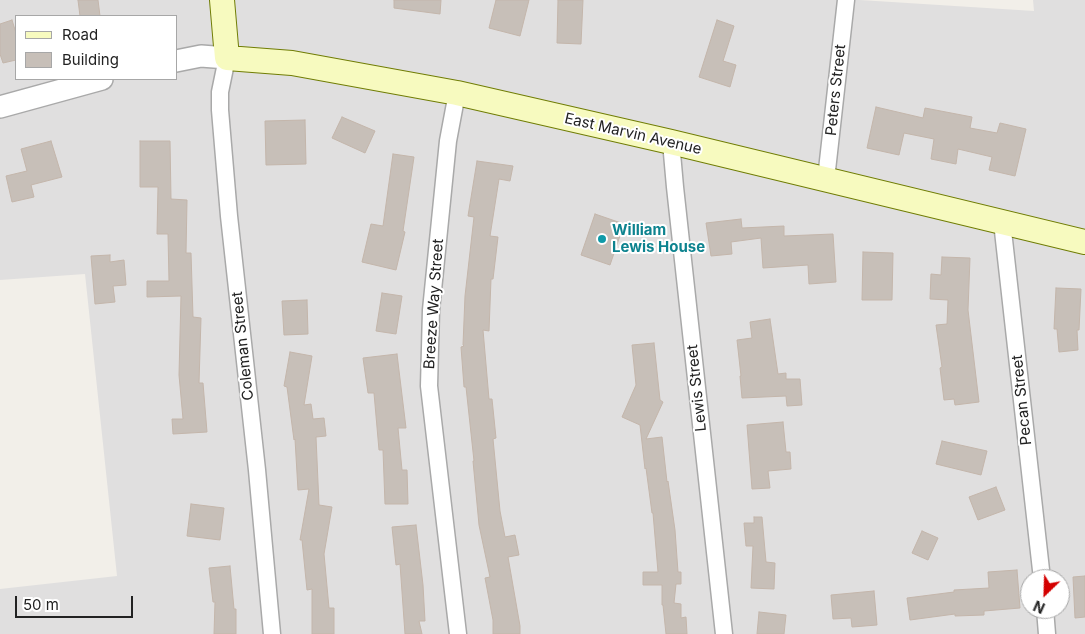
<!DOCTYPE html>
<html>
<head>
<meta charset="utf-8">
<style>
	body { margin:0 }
	#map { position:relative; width:1085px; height:634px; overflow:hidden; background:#f2efe9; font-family:Inter,sans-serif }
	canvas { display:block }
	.legend { position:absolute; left:15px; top:15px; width:162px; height:65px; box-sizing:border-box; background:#fff; border:1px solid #a7a7a7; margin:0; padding:6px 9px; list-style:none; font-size:15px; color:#222 }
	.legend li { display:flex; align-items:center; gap:10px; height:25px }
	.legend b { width:25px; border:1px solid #a7a7a7 }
	.north { position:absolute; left:1020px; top:569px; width:50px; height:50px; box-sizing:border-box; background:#fff; border:1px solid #a7a7a7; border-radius:50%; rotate:204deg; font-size:14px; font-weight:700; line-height:20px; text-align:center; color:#222 }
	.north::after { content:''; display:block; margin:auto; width:18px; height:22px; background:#d40000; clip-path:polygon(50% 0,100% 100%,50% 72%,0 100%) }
	.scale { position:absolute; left:15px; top:596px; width:118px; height:22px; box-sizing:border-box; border:2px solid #222; border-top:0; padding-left:6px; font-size:15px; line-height:18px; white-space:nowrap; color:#222; -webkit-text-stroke:4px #fff; paint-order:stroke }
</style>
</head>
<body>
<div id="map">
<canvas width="1085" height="634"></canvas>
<ul class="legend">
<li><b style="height:6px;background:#f7fabf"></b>Road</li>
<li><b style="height:14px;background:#c7bfb8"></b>Building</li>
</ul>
<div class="north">N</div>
<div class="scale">50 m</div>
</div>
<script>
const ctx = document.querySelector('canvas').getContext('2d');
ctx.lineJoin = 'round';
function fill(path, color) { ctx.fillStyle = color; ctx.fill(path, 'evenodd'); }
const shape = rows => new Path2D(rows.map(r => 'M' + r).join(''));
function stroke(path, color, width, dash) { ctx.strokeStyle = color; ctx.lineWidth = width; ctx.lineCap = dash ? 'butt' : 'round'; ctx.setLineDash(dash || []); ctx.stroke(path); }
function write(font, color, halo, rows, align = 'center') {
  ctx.font = font + ' Inter,sans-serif'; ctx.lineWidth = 4; ctx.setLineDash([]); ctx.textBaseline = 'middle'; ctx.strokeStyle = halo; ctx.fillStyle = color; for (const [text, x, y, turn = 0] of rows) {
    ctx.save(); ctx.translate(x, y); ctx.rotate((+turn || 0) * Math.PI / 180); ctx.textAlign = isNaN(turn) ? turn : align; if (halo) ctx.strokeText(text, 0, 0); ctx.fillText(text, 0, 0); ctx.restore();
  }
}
fill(shape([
	[0,0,860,0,1034,11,1033,0,1085,0,1085,634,0,634,0,589,117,576,85,274,0,280],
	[16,16,176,16,176,79,16,79],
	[1030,579,1060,579,1060,609,1030,609]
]), '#e0dfdf');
const building = shape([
	[78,0,98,0,100,16,80,16,78,0],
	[394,0,441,0,440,14,394,8,394,0],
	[496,0,529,0,520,36,489,28,496,0],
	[558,0,583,0,581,44,557,43,558,0],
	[12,20,16,33,16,60,3,63,0,54,0,24,12,20],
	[717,20,734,26,723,61,736,65,730,87,699,77,717,20],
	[876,107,923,118,925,108,972,117,970,128,997,133,1000,123,1026,129,1015,176,989,170,992,157,958,149,956,164,931,159,934,139,904,133,899,155,867,148,876,107],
	[342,117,375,131,365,153,332,138,342,117],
	[305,120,306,164,266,165,265,121,305,120],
	[51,141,62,177,31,185,34,197,12,202,6,176,27,171,21,149,51,141],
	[140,141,170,141,171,199,187,200,186,253,191,253,193,317,201,318,199,383,203,383,207,432,173,434,172,419,183,419,179,375,181,296,147,297,147,281,169,281,168,234,157,234,158,187,140,187,140,141],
	[393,154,414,157,403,231,405,232,396,270,362,262,371,224,383,226,393,154],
	[477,161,513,166,510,181,499,179,490,236,498,237,493,279,491,279,489,331,483,330,489,399,492,399,496,438,493,439,500,511,505,537,515,535,519,555,508,557,520,626,520,634,493,634,493,620,485,578,490,577,479,525,473,461,474,461,466,387,464,387,461,347,464,346,463,345,465,296,474,217,468,216,477,161],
	[595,214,624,224,610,265,581,255,595,214],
	[741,219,742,228,784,226,784,236,833,234,836,282,809,284,808,265,763,268,761,238,731,242,732,254,711,256,706,223,741,219],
	[863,252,893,253,892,300,862,300,863,252],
	[110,255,110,262,124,260,126,285,113,286,115,302,95,304,91,256,110,255],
	[942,257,970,258,968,310,979,402,955,405,954,399,944,400,940,368,942,367,936,325,947,324,948,300,930,299,931,274,941,275,942,257],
	[1056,288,1081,289,1079,330,1077,330,1078,350,1059,352,1057,329,1054,329,1056,288],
	[382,293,402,296,396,334,376,331,382,293],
	[307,300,308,334,284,335,282,301,307,300],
	[770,319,778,374,786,373,786,379,800,379,802,405,787,406,786,396,742,398,740,376,741,376,737,340,752,338,750,322,770,319],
	[654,343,660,400,663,402,646,439,662,437,667,482,668,481,675,530,678,572,681,572,681,584,676,584,674,603,681,604,681,618,686,617,687,634,666,634,663,605,662,605,662,585,643,585,643,572,658,572,653,513,652,513,646,468,645,469,640,425,622,417,636,385,632,345,654,343],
	[290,352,312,356,304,405,311,404,313,419,324,418,326,436,316,437,319,505,332,507,324,554,329,608,334,608,334,634,312,634,312,589,307,590,302,540,300,540,309,489,298,490,295,439,294,440,287,387,284,386,290,352],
	[397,354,406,428,398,428,402,470,407,470,408,504,385,504,383,450,379,450,374,393,368,393,363,358,397,354],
	[783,422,786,452,790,452,791,469,768,471,770,488,752,489,747,425,783,422],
	[942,441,987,451,981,475,936,464,942,441],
	[996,487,1005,510,978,520,969,497,996,487],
	[191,504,224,508,220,540,187,536,191,504],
	[754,517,762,517,766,562,775,563,774,589,751,588,753,546,746,546,744,523,754,523,754,517],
	[416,525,423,585,425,621,419,621,422,634,405,634,400,564,396,565,392,527,416,525],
	[922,531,938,538,928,560,912,553,922,531],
	[230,566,234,609,236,609,236,634,214,634,215,602,213,602,209,568,230,566],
	[1017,570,1020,608,984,611,984,615,955,616,955,614,910,620,907,598,954,592,954,590,989,588,988,572,1017,570],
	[1085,576,1085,617,1075,618,1073,577,1085,576],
	[874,591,877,625,852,627,851,618,833,619,831,595,874,591],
	[759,612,786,615,784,634,757,634,759,612]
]);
fill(building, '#c7bfb8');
stroke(building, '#c4b6ab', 1);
const minor = shape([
	[227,58,220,92,220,110,229,216,257,470,272,634],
	[457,93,448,141,431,310,429,386,458,634],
	[671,142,675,187,724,634],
	[826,179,846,0],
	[1002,222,1042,579],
	[1045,609,1047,634]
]);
const tertiary = shape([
	[176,61,201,56,227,58],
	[0,107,102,79]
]);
const secondary = shape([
	[222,0,227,58,292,63,457,93,671,142,1085,242]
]);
stroke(minor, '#a9a9a9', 19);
stroke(tertiary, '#a9a9a9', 24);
stroke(secondary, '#707d05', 26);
stroke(minor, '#fff', 16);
stroke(tertiary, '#fff', 21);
stroke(secondary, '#f7fabf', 24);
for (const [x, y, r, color] of [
	[602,239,5,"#0f9aa8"]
]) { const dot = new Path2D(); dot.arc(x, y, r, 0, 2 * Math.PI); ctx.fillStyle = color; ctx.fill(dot); stroke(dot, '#fff', 2); }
write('15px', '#222', '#fff', [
	["Peters Street",836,90,-84],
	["East Marvin Avenue",633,134,13],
	["Breeze Way Street",434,304,-86],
	["Coleman Street",243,346,-96],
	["Lewis Street",697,388,-96],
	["Pecan Street",1022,400,-96]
]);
write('bold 15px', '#0d838f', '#fff', [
	["William",612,230],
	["Lewis House",612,247]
], 'left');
</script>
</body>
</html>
